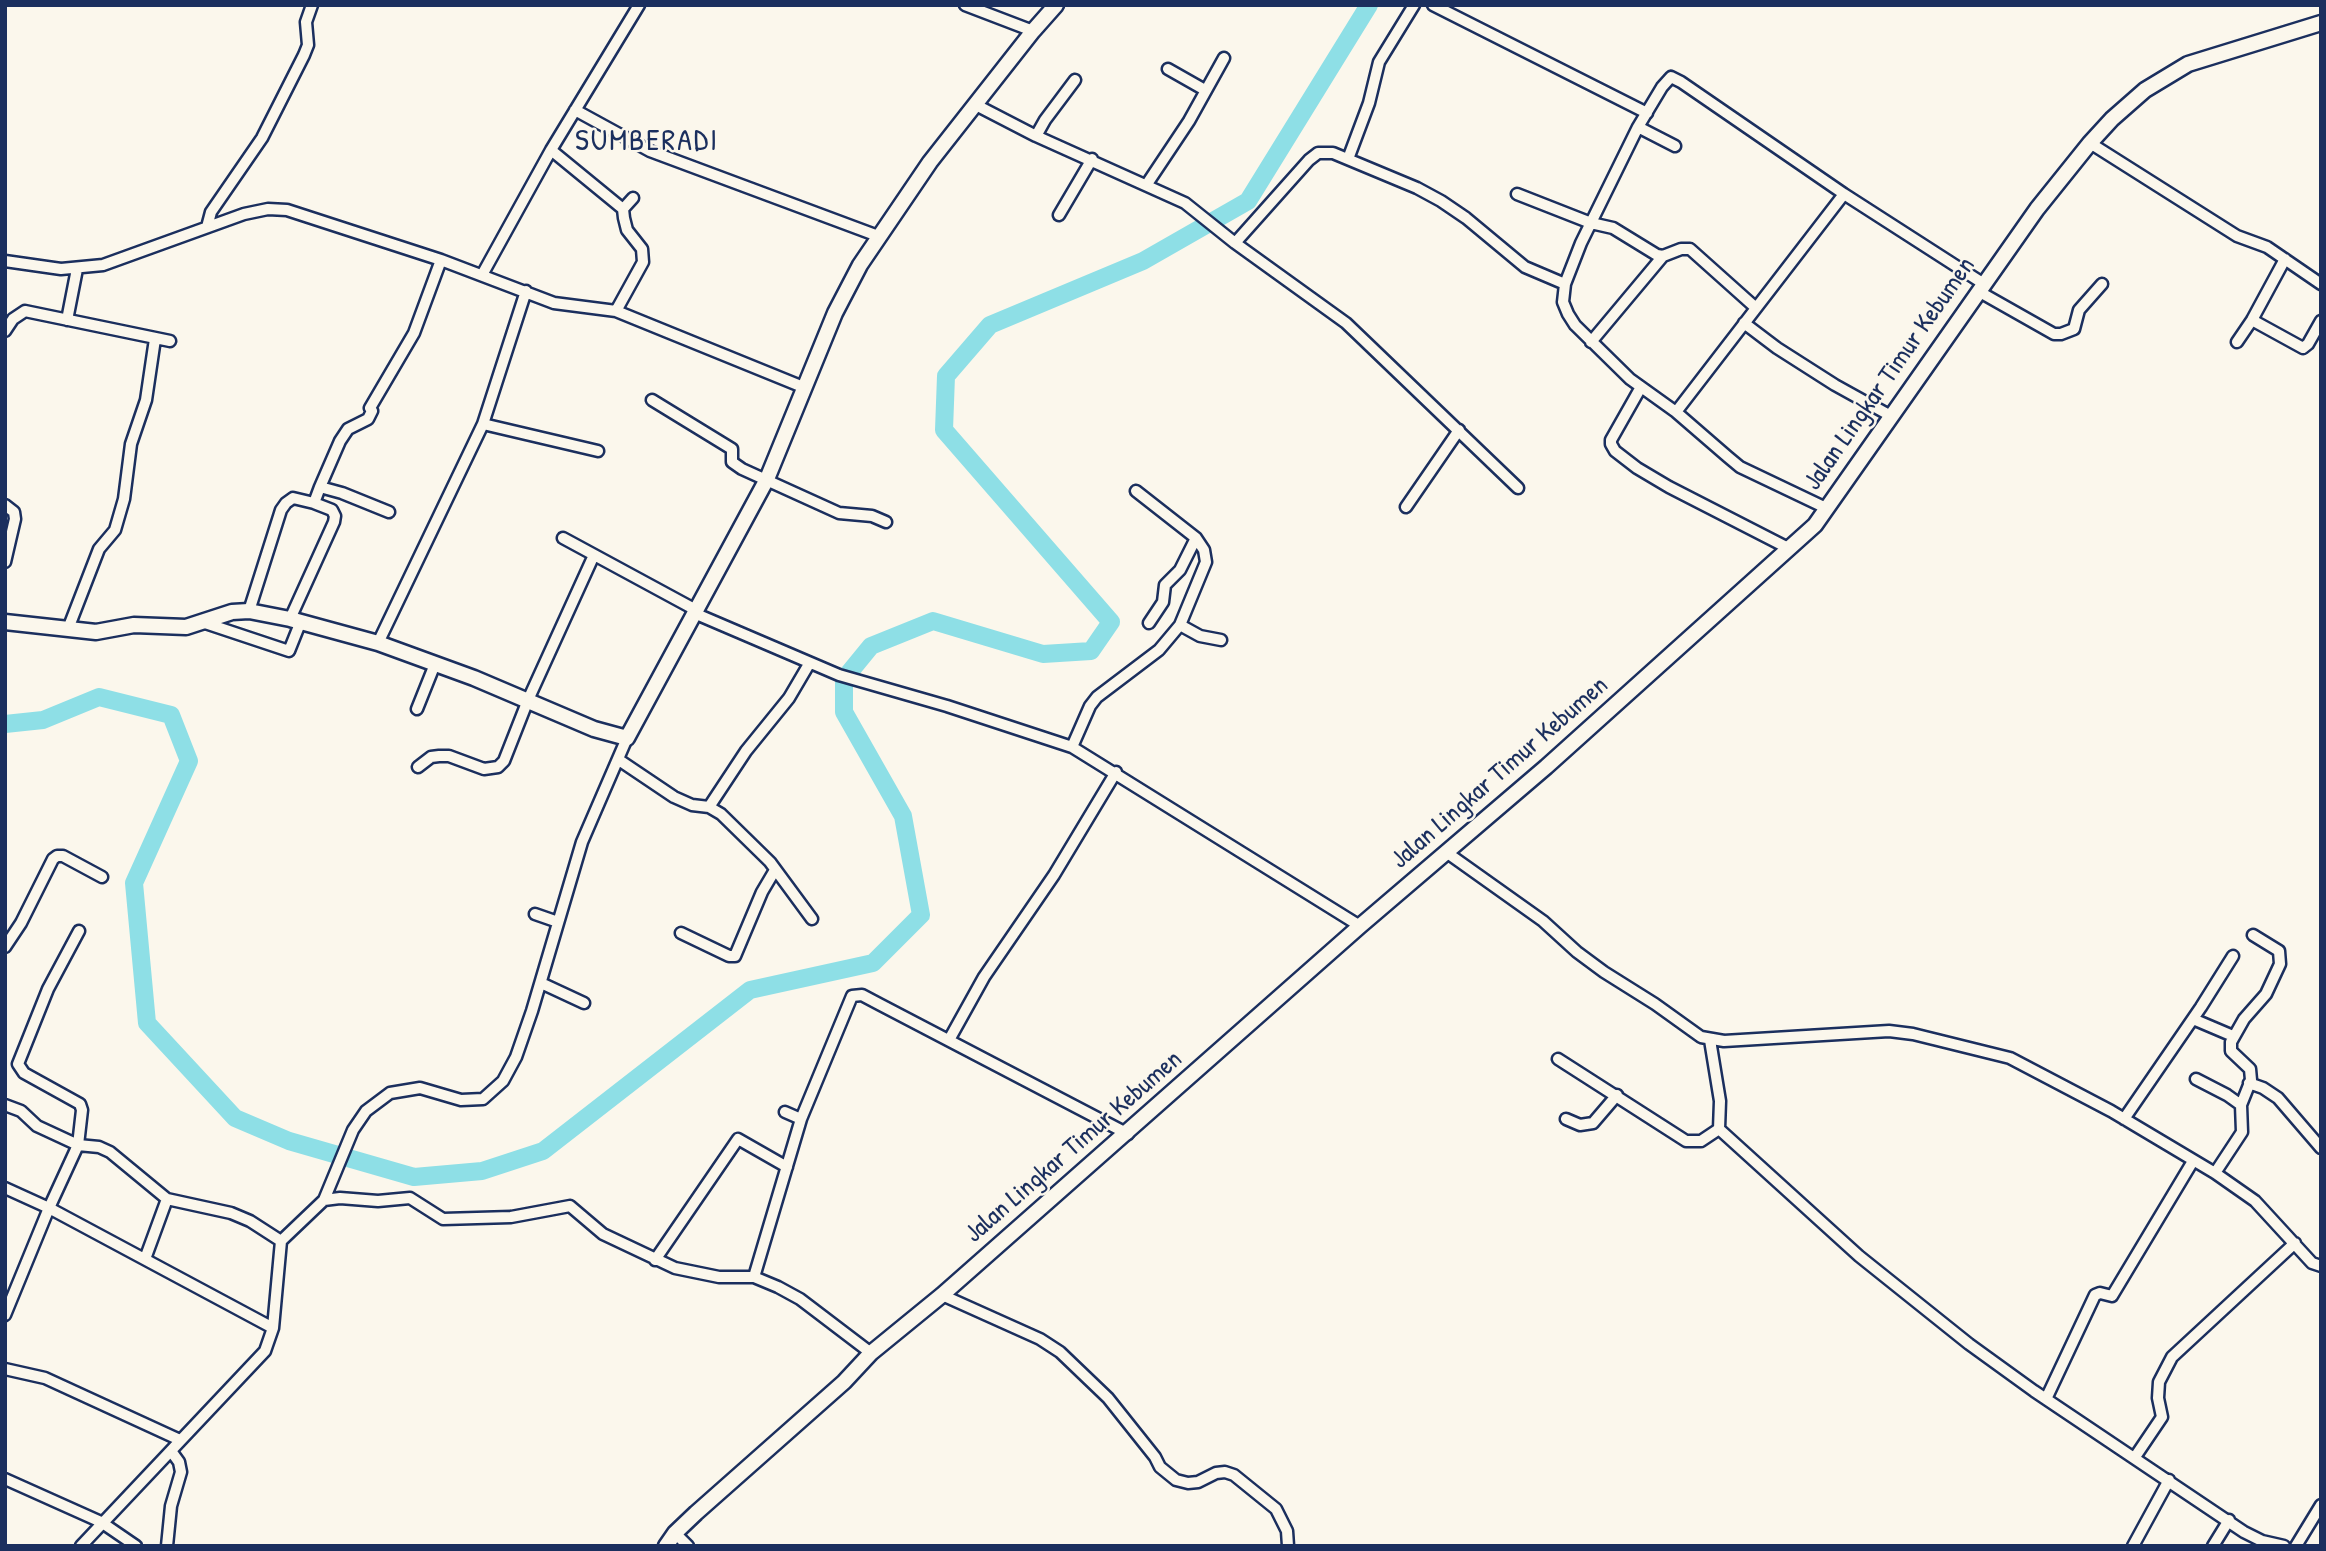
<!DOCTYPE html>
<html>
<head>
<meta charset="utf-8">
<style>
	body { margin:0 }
	#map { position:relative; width:2326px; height:1551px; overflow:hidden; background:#fbf7ec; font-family:"Patrick Hand",sans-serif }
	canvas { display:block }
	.frame { position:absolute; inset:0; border:7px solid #1b2f5e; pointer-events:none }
</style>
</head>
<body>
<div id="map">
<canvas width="2326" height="1551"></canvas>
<div class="frame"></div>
</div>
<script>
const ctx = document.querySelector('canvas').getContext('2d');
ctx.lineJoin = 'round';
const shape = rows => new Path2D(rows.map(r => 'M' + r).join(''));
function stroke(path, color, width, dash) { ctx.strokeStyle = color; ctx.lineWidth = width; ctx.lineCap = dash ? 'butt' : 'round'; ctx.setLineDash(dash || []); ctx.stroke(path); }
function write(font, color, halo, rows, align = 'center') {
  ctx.font = font + ' "Patrick Hand",sans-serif'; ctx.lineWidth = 5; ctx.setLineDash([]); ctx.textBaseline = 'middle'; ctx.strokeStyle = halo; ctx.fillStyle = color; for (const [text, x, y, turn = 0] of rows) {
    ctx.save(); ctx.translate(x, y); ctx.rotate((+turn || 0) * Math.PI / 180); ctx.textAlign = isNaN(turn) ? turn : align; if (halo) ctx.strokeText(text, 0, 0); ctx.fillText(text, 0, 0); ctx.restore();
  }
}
stroke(shape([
	[5,724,43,720,99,697,171,715,189,761,134,883,147,1023,235,1118,289,1141,414,1177,482,1171,543,1151,750,990,873,963,921,915,903,816,844,712,844,679,871,646,933,621,1043,654,1091,651,1111,622,944,430,946,376,990,325,1143,261,1248,201,1369,5]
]), '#8edfe6', 18);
const street = shape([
	[965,5,1033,31],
	[1433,5,1647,113],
	[1168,69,1205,90],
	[976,105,1036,136,1185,203,1235,243,1346,323,1518,488],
	[575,110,650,151,878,236],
	[1638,127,1675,146],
	[1036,136,1045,120,1075,80],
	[2090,143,2237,236,2267,247,2321,284],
	[551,150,623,209],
	[1348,159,1369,103,1379,62,1414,5],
	[1147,184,1189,121,1224,58],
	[1517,194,1591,223,1613,228,1657,255,1663,256,1681,249,1690,249,1756,308],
	[1059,215,1092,159],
	[207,227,211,212,262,138,304,55,308,45,306,22,312,5],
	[1235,243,1309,160,1318,153,1333,153,1417,188,1441,201,1466,218,1525,267,1565,284],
	[5,261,61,269,103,265,244,214,268,209,287,210,441,260,554,303,616,311,803,387],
	[482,275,551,150,639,5],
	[1978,291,2054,334,2061,334,2074,329,2079,310,2102,284],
	[616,311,643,262,642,249,627,230,624,218,623,209,633,198],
	[67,320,77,269],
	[2252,320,2303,348,2308,344,2321,321],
	[1744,323,1777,348,1835,385,1891,416],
	[5,331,13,319,25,311,170,341],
	[1591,342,1663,256],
	[2237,342,2252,320,2285,259],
	[1641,387,1611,440,1611,444,1615,451,1637,468,1669,487,1790,549],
	[652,400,732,449,732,462,742,469,839,513,872,516,886,522],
	[1676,412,1844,194],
	[483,424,598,451],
	[5,505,14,512,15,519,5,562],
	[1406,507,1459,430],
	[1826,508,1740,467,1728,457,1676,412,1630,379,1575,325,1568,314,1563,302,1565,284,1581,243,1638,127,1662,87,1671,77,1681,82,1844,194,1984,284],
	[389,512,342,493,320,487,340,441,348,429,368,419,372,411,370,408,414,333,441,260],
	[563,538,696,610],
	[249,611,281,510,286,503,293,498,314,503],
	[694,613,839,675,947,706,1072,747,1360,926],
	[290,619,334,522,335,516,332,510,314,503,320,487],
	[202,622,289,651,301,621],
	[1149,623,1163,602,1165,585,1180,570,1196,538],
	[1180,625,1200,636,1221,640],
	[68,629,99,549,115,530,124,499,131,444,146,400,155,339],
	[378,643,483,424,526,291],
	[417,709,435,664],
	[1072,747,1090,706,1097,697,1159,650,1180,625,1206,562,1204,550,1196,538,1136,491],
	[619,760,674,797,692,805,709,807,721,814,770,862,812,919],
	[418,767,431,757,439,756,449,756,484,769,498,767,504,761,528,700,594,555],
	[709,807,746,751,789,698,809,664],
	[1446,852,1543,921,1577,952,1604,972,1655,1004,1701,1037,1724,1041,1889,1031,1913,1034,2010,1058,2111,1111,2215,1173,2255,1201,2312,1263,2321,1266],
	[535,914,558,922],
	[681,933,729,956,735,956,762,892,775,870],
	[5,947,21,923,53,859,57,856,63,856,102,877],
	[541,983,584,1003],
	[2193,1019,2233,1036],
	[949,1040,984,977,1054,875,1116,772],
	[1710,1040,1720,1101,1719,1129,1859,1256,1969,1344,2034,1391,2244,1532,2262,1541,2284,1546],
	[1558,1059,1686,1141,1701,1141,1719,1129],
	[2196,1079,2227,1095,2241,1105],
	[2249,1083,2263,1088,2278,1098,2321,1148],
	[5,1105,21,1111,37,1126,78,1145,99,1147,110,1152,167,1199,231,1213,250,1221,281,1241],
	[785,1112,801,1119],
	[1566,1119,1580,1125,1593,1123,1617,1095],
	[2124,1119,2201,1007,2233,956],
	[2215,1173,2242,1132,2241,1105,2251,1080,2250,1069,2231,1051,2231,1042,2244,1019,2266,994,2280,964,2279,951,2253,935],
	[5,1188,49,1208,78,1145,82,1110,80,1104,24,1073,18,1064,48,989,79,931],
	[324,1200,340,1198,378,1201,410,1198,443,1219,511,1217,570,1206,603,1234,675,1268,719,1277,754,1277,778,1287,800,1299,871,1353],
	[145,1259,167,1199],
	[655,1260,738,1139,787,1167],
	[754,1277,801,1119,852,996,862,995,879,1004,1128,1134],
	[942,1295,1040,1339,1060,1352,1108,1398,1155,1457,1160,1467,1176,1480,1188,1483,1198,1482,1216,1473,1225,1472,1234,1475,1276,1509,1287,1531,1288,1546],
	[5,1315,49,1208,273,1328],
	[5,1369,45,1378,180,1440],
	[2046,1399,2095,1295,2100,1293,2112,1296,2193,1161],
	[2135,1457,2162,1417,2158,1398,2159,1382,2172,1357,2295,1243],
	[5,1479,101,1522,136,1546],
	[675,1533,688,1546],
	[81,1546,265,1351,273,1328,281,1241,324,1200,353,1130,366,1111,390,1093,420,1088,461,1100,483,1099,503,1081,516,1057,532,1011,582,842,627,738],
	[167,1546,171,1506,181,1472,179,1462,171,1451],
	[2133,1546,2169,1480],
	[2213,1546,2229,1520],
	[2296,1546,2321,1505]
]);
const secondary = shape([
	[5,622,96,632,134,625,186,627,232,612,249,611,290,619,378,643,474,678,594,729,627,738,767,479,835,313,860,265,930,162,1033,31,1056,5],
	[666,1546,675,1533,696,1513,844,1382,871,1353,942,1295,1360,926,1546,767,1815,525,2037,209,2090,143,2112,119,2145,90,2188,64,2321,23]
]);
stroke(street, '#1b2f5e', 15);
stroke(secondary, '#1b2f5e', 19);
stroke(street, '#fbf7ec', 10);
stroke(secondary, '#fbf7ec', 14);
write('26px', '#1b2f5e', '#fbf7ec', [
	["Jalan Lingkar Timur Kebumen",1890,374,-55],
	["Jalan Lingkar Timur Kebumen",1500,773,-41],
	["Jalan Lingkar Timur Kebumen",1074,1147,-41]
]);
ctx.letterSpacing = '2px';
write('30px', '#1b2f5e', '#fbf7ec', [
	["SUMBERADI",647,142]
]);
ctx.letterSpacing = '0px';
</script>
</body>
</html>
